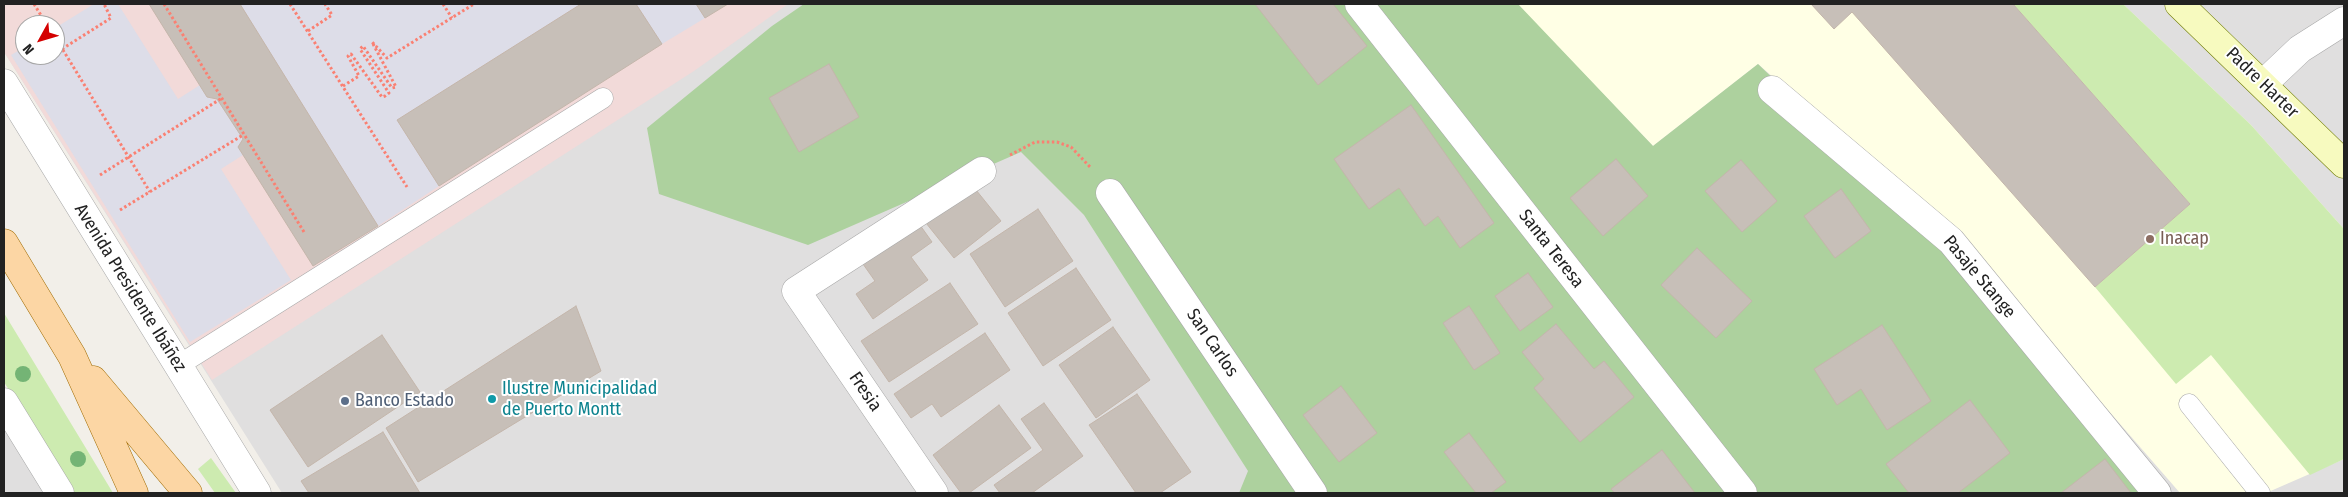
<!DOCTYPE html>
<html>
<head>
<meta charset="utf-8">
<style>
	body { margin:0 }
	#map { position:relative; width:2348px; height:497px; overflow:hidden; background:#f2efe9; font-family:"Fira Sans Condensed",sans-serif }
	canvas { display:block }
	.frame { position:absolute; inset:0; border:5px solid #222; pointer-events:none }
	.north { position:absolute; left:15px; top:15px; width:50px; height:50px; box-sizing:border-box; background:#fff; border:1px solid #a7a7a7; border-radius:50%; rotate:231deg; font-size:14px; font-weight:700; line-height:20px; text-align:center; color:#222 }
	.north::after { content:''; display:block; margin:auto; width:18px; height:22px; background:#d40000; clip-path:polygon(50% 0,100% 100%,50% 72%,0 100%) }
</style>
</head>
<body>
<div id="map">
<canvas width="2348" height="497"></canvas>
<div class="frame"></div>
<div class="north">N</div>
</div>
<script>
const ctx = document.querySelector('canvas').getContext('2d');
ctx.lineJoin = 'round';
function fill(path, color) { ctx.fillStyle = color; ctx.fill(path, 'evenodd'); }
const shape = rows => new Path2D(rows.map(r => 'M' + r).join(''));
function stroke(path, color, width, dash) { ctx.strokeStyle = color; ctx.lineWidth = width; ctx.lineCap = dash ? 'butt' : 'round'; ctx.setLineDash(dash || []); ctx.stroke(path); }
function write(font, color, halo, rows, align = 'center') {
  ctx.font = font + ' "Fira Sans Condensed",sans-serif'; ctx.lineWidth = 4; ctx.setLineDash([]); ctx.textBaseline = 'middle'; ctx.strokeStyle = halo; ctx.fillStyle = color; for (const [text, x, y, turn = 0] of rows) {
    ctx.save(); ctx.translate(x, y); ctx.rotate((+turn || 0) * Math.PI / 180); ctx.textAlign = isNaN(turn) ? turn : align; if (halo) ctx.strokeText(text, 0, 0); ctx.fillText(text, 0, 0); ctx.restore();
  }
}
fill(shape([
	[4,4,2344,4,2344,493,282,493,4,52],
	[25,25,55,25,55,55,25,55],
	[4,424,47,493,4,493]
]), '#e0dfdf');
fill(shape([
	[4,4,788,4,694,71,212,380,4,52],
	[25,25,55,25,55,55,25,55]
]), '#f2dad9');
fill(shape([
	[1517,4,2123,4,2251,125,2344,229,2344,459,2266,493,2180,493,1968,249,1758,64,1653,146]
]), '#ffffe5');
fill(shape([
	[2013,4,2123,4,2251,125,2344,229,2344,459,2310,475,2211,355,2176,384,2095,287,2190,204],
	[4,313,81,440,113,493,72,493,4,382],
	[211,458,236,493,215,493,198,469]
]), '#cdebb0');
fill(shape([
	[804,4,1518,4,1653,146,1758,64,1947,246,2142,493,1239,493,1248,471,1084,215,1021,152,808,245,659,194,647,128,772,26]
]), '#add19e');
fill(shape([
	[94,4,118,4,178,99,200,85,207,97,218,101,243,139,238,147,243,155,221,169,291,280,190,342,11,55,25,47,25,55,55,55,55,28],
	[240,4,581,4,397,120,439,186,378,226],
	[636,4,696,4,705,18,662,44]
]), '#dddde8');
const building = shape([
	[149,4,240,4,378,226,313,266,238,147,243,139,217,99,207,97,149,4],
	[581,4,636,4,662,44,439,186,397,120,581,4],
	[696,4,728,4,705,18,696,4],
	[1255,4,1333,4,1367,46,1318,85,1255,4],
	[1811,4,2013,4,2190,204,2095,287,1852,12,1834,29,1811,4],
	[829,64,859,117,799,152,769,98,829,64],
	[1411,105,1494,223,1460,248,1438,216,1425,226,1399,188,1369,209,1334,159,1411,105],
	[1616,159,1648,196,1603,236,1570,198,1616,159],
	[1741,160,1777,201,1742,232,1705,191,1741,160],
	[968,180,1001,221,954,258,922,218,968,180],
	[1841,189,1871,231,1835,258,1804,216,1841,189],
	[1038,209,1073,261,1005,307,970,254,1038,209],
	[915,218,932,242,911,257,928,280,873,319,856,294,875,281,863,264,915,218],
	[1697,248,1752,301,1716,338,1661,285,1697,248],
	[1076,268,1111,320,1043,366,1008,313,1076,268],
	[1528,273,1553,307,1520,331,1495,296,1528,273],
	[950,283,978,324,889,382,861,341,950,283],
	[576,306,601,371,418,482,386,428,576,306],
	[1469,306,1500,353,1474,370,1443,323,1469,306],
	[1556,324,1594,369,1604,361,1634,397,1580,442,1534,388,1544,379,1522,352,1556,324],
	[1882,325,1931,401,1887,430,1861,389,1837,405,1814,369,1882,325],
	[1113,327,1150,380,1096,418,1059,365,1113,327],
	[985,333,1010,370,941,417,932,404,911,418,894,394,985,333],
	[382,335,420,392,308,467,270,410,382,335],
	[1341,386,1377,433,1339,462,1303,415,1341,386],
	[1137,394,1191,472,1160,493,1136,493,1089,425,1137,394],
	[1970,400,2010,453,1958,493,1909,493,1886,464,1970,400],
	[1044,403,1083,456,1032,493,1000,493,994,485,1043,450,1021,419,1044,403],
	[999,405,1031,448,969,493,961,493,933,455,999,405],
	[383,432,420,493,309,493,301,481,383,432],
	[1469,433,1506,482,1491,493,1476,493,1444,452,1469,433],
	[1662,450,1695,493,1615,493,1611,489,1662,450],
	[2105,459,2131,493,2061,493,2105,459]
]);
fill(building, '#c7bfb8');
stroke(building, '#c4b6ab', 1);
const service = shape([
	[179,365,603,98],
	[2189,404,2260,493]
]);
const minor = shape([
	[1359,4,1743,493],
	[2263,84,2300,49,2344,21],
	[1772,90,1951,241,2157,493],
	[1110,193,1313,493],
	[934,493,796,291,982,171]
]);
const tertiary = shape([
	[4,83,257,493],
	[4,402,60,493]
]);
const secondary = shape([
	[2179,4,2344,164]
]);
const primary = shape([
	[4,243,72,356,134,493],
	[93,380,188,493]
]);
stroke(service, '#a9a9a9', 21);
stroke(minor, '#a9a9a9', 29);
stroke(tertiary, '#a9a9a9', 29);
stroke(secondary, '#707d05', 29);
stroke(primary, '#a06b00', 29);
stroke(shape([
	[34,4,47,25],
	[164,4,304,232],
	[290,4,407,187],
	[443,4,452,18],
	[308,31,332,15,325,4],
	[55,37,150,192],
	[62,49,111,18,104,4],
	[343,86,359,76,348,56,351,54,382,97,385,96,389,93,360,49,363,46,392,88,396,87,372,42,387,58,474,4],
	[1010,155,1035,142,1057,142,1071,147,1091,168],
	[100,175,222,98],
	[120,210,243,135]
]), '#fa8072', 3, [2.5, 2.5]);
stroke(service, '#fff', 20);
stroke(minor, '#fff', 28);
stroke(tertiary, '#fff', 28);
stroke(secondary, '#f7fabf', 28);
stroke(primary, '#fcd6a4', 28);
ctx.fillStyle = '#74b475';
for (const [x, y] of [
	[23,374],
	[78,459]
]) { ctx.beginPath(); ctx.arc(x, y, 8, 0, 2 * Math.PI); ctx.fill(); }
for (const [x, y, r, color] of [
	[2150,239,5,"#8d6e63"],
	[492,399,5,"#0f9aa8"],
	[345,401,5,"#5c6f8a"]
]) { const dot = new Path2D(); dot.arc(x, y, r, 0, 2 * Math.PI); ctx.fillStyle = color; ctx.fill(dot); stroke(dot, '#fff', 2); }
write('18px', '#222', '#fff', [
	["Padre Harter",2262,83,44],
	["Santa Teresa",1551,249,52],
	["Pasaje Stange",1979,277,50],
	["Avenida Presidente Ibáñez",130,288,58],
	["San Carlos",1212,343,56],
	["Fresia",865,392,56]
]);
write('18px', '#785e54', '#fff', [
	["Inacap",2160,239]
], 'left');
write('18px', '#0d838f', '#fff', [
	["Ilustre Municipalidad",502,389],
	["de Puerto Montt",502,410]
], 'left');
write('18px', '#4e5e75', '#fff', [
	["Banco Estado",355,401]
], 'left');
</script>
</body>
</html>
